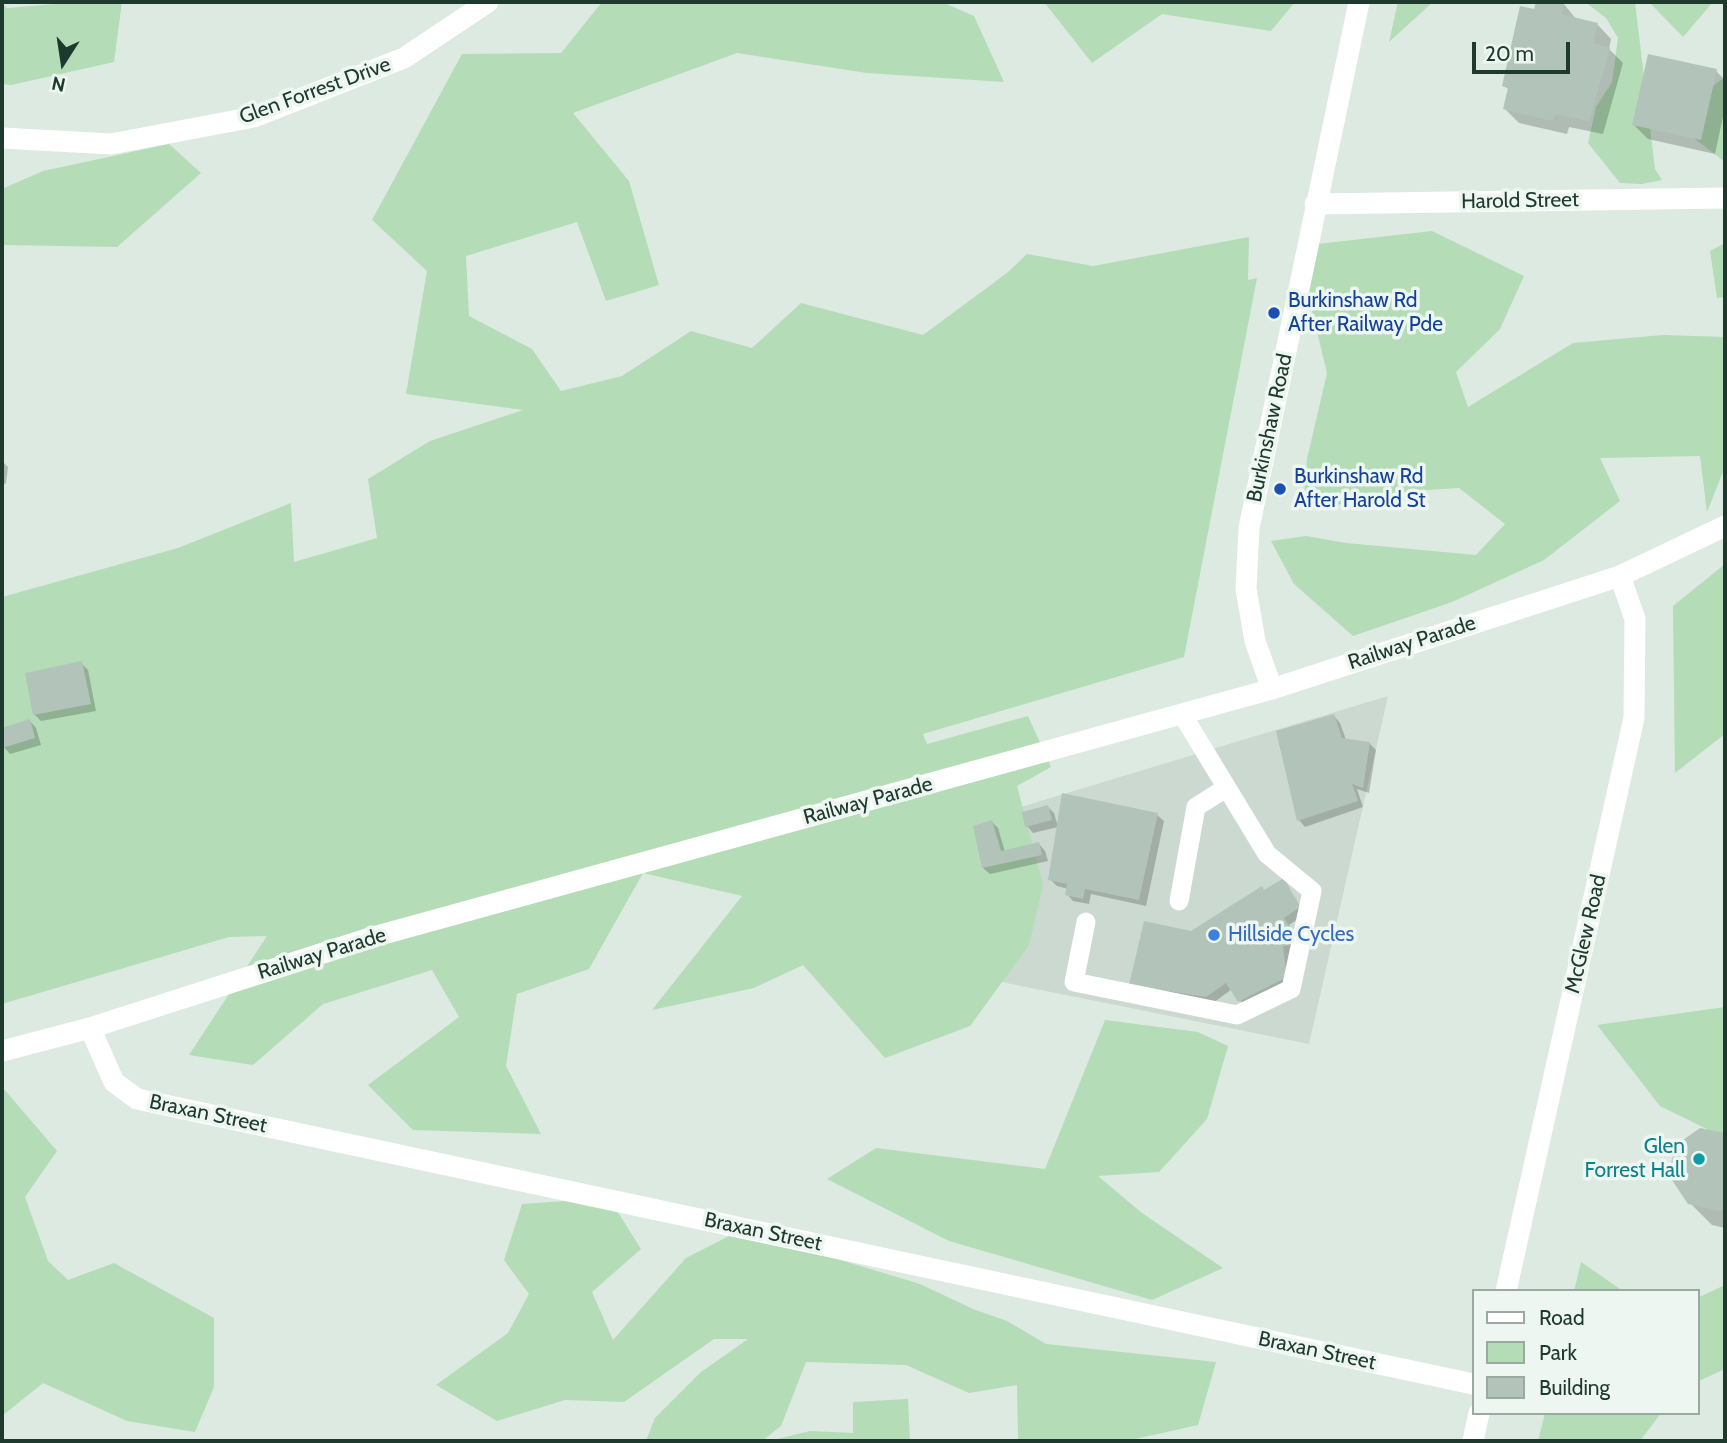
<!DOCTYPE html>
<html>
<head>
<meta charset="utf-8">
<style>
	body { margin:0 }
	#map { position:relative; width:1727px; height:1443px; overflow:hidden; background:#ddeae1; font-family:Cabin,sans-serif }
	canvas { display:block }
	.frame { position:absolute; inset:0; border:4px solid #1e392d; pointer-events:none }
	.legend { position:absolute; left:1472px; top:1289px; width:228px; height:126px; box-sizing:border-box; background:#edf6f0; border:2px solid #9aaaa2; margin:0; padding:9px 12px; list-style:none; font-size:21px; color:#1e392d }
	.legend li { display:flex; align-items:center; gap:14px; height:35px }
	.legend b { width:35px; border:2px solid #9aaaa2 }
	.north { position:absolute; left:28px; top:28px; width:70px; height:70px; -webkit-text-stroke:5px #edf6f0; paint-order:stroke; rotate:192deg; font-size:19px; font-weight:700; line-height:28px; text-align:center; color:#1e392d }
	.north::after { content:''; display:block; margin:auto; width:24px; height:32px; background:#1e392d; clip-path:polygon(50% 0,100% 100%,50% 72%,0 100%) }
	.scale { position:absolute; left:1472px; top:42px; width:98px; height:32px; box-sizing:border-box; border:4px solid #1e392d; border-top:0; padding-left:9px; font-size:21px; line-height:24px; white-space:nowrap; color:#1e392d; -webkit-text-stroke:5px #edf6f0; paint-order:stroke }
</style>
</head>
<body>
<div id="map">
<canvas width="1727" height="1443"></canvas>
<div class="frame"></div>
<ul class="legend">
<li><b style="height:9px;background:#fff"></b>Road</li>
<li><b style="height:19px;background:#b4dcb7"></b>Park</li>
<li><b style="height:19px;background:#b2c4ba"></b>Building</li>
</ul>
<div class="north">N</div>
<div class="scale">20 m</div>
</div>
<script>
const ctx = document.querySelector('canvas').getContext('2d');
ctx.lineJoin = 'round';
function fill(path, color) { ctx.fillStyle = color; ctx.fill(path, 'evenodd'); }
const shape = rows => new Path2D(rows.map(r => 'M' + r).join(''));
function stroke(path, color, width, dash) { ctx.strokeStyle = color; ctx.lineWidth = width; ctx.lineCap = dash ? 'butt' : 'round'; ctx.setLineDash(dash || []); ctx.stroke(path); }
function write(font, color, halo, rows, align = 'center') {
  ctx.font = font + ' Cabin,sans-serif'; ctx.lineWidth = 7; ctx.setLineDash([]); ctx.textBaseline = 'middle'; ctx.strokeStyle = halo; ctx.fillStyle = color; for (const [text, x, y, turn = 0] of rows) {
    ctx.save(); ctx.translate(x, y); ctx.rotate((+turn || 0) * Math.PI / 180); ctx.textAlign = isNaN(turn) ? turn : align; if (halo) ctx.strokeText(text, 0, 0); ctx.fillText(text, 0, 0); ctx.restore();
  }
}
fill(shape([
	[1388,696,1309,1044,922,966,948,829]
]), '#cbd9d0');
fill(shape([
	[79,2,122,2,114,62,11,85,2,84,2,3,7,8],
	[602,2,942,2,974,16,1004,82,867,73,737,53,573,113,629,181,659,285,606,301,577,222,466,256,469,316,532,349,561,391,622,376,691,331,752,348,801,303,923,335,1007,273,1027,254,1093,266,1249,237,1248,280,1257,278,1184,657,923,734,927,744,1028,716,1051,767,1017,786,1043,885,1029,945,970,1026,885,1058,803,965,754,988,652,1010,742,896,643,873,589,969,517,994,506,1066,541,1134,413,1130,368,1085,459,1017,432,970,323,1004,253,1065,189,1055,267,936,229,937,2,1004,2,597,178,548,291,503,294,562,377,538,368,479,430,441,523,410,406,394,427,271,372,220,462,54,561,53],
	[1044,2,1295,2,1271,31,1162,14,1092,63],
	[1398,2,1433,2,1389,42],
	[1585,2,1635,2,1655,169,1662,180,1642,184,1620,183,1588,143,1596,107,1612,82,1618,38,1606,18],
	[1649,2,1713,2,1683,37],
	[1725,77,1725,162,1669,119],
	[169,144,201,173,117,247,2,245,2,189,43,171],
	[1432,231,1524,276,1500,329,1456,372,1468,407,1573,343,1663,335,1725,337,1725,467,1707,512,1700,456,1600,458,1620,501,1544,560,1452,602,1353,636,1294,584,1271,541,1306,536,1346,543,1476,555,1505,524,1459,488,1411,491,1303,511,1307,459,1327,373,1308,294,1309,245],
	[1725,243,1725,297,1717,298,1710,251],
	[1725,564,1725,734,1675,773,1673,606],
	[1725,1007,1725,1138,1660,1106,1597,1025],
	[1105,1020,1198,1032,1228,1046,1207,1119,1159,1172,1098,1176,1142,1213,1223,1268,1152,1300,949,1241,827,1179,876,1148,1045,1169],
	[4,1089,57,1151,25,1197,48,1261,68,1280,114,1263,214,1318,214,1387,195,1432,127,1421,43,1383,2,1416],
	[609,1198,641,1249,592,1292,613,1340,686,1258,741,1230,920,1284,973,1309,1007,1321,1046,1344,1216,1362,1198,1425,1126,1441,1023,1441,1018,1440,1017,1385,969,1393,906,1365,806,1362,781,1426,762,1441,646,1441,655,1418,701,1372,748,1339,714,1339,624,1402,565,1400,497,1421,436,1385,508,1333,529,1294,504,1260,522,1204],
	[1581,1262,1623,1291,1574,1291],
	[1725,1285,1725,1369,1697,1382,1697,1298],
	[908,1399,910,1441,769,1441,810,1431,853,1433,853,1402],
	[1545,1413,1661,1413,1640,1441,1538,1441]
]), '#b4dcb7');
fill(shape([
	[1538,2,1563,3,1577,20,1597,24,1611,39,1609,49,1623,63,1603,134,1569,127,1567,134,1519,123,1505,109,1509,90,1504,85],
	[1716,71,1725,80,1725,107,1715,154,1648,139,1634,125],
	[2,461,8,467,6,483,2,486],
	[81,663,88,670,96,711,41,721,34,714],
	[1334,716,1340,723,1346,740,1370,744,1376,750,1369,793,1357,789,1363,807,1305,827,1299,820],
	[30,721,36,728,41,745,10,754,4,747,2,730],
	[1048,807,1054,813,1058,827,1033,833,1027,826],
	[1157,815,1164,821,1146,906,1091,894,1089,904,1073,901,1067,894,1068,889,1057,886,1050,879],
	[992,822,998,828,1005,852,1039,844,1045,851,1048,861,990,874,983,868],
	[1284,881,1305,914,1289,925,1302,946,1293,984,1246,1008,1232,989,1213,1003,1138,992,1191,933],
	[1701,1130,1725,1135,1725,1228,1712,1225,1690,1203]
]), '#0003');
fill(shape([
	[1536,2,1564,2,1561,14,1598,23,1593,43,1610,48,1589,121,1555,114,1553,121,1503,109,1508,88,1502,86,1520,6,1534,9],
	[1648,54,1717,69,1701,140,1632,125],
	[82,661,91,704,33,715,25,673],
	[1334,714,1342,738,1370,742,1363,788,1352,784,1358,801,1297,821,1276,731],
	[30,719,35,738,2,748,2,728],
	[1062,793,1158,813,1139,900,1085,889,1083,899,1065,895,1067,884,1048,880],
	[1048,805,1052,820,1025,827,1022,812],
	[992,820,1001,851,1039,842,1042,855,982,868,973,826],
	[1284,878,1300,907,1284,918,1297,939,1283,947,1287,977,1238,1002,1226,983,1206,997,1129,985,1144,921,1191,931,1262,886,1264,890],
	[1700,1128,1725,1133,1725,1207,1720,1211,1688,1204,1668,1174,1676,1145]
]), '#b2c4ba');
stroke(shape([
	[1179,901,1196,807,1226,788],
	[1086,922,1074,982,1237,1015,1291,989,1312,891,1267,854,1182,714]
]), '#fff', 19);
stroke(shape([
	[1315,204,1725,198],
	[1272,689,1255,641,1246,589,1249,528,1359,2],
	[90,1028,114,1082,137,1099,1473,1384],
	[2,1051,90,1028,373,937,1272,689,1620,576,1725,526],
	[1506,1291,1634,718,1635,619,1620,576],
	[1473,1441,1479,1413]
]), '#fff', 21);
stroke(shape([
	[2,138,111,144,254,117,404,58,488,2]
]), '#fff', 21);
for (const [x, y, r, color] of [
	[1274,313,7,"#1a4fb4"],
	[1280,489,7,"#1a4fb4"],
	[1214,935,7,"#3f7fe0"],
	[1699,1159,7,"#0f9aa8"]
]) { const dot = new Path2D(); dot.arc(x, y, r, 0, 2 * Math.PI); ctx.fillStyle = color; ctx.fill(dot); stroke(dot, '#edf6f0', 2.5); }
write('21px', '#1e392d', '#edf6f0', [
	["Glen Forrest Drive",315,91,-20],
	["Harold Street",1520,201,-1],
	["Burkinshaw Road",1270,428,-78],
	["Railway Parade",1412,643,-18],
	["Railway Parade",868,801,-15],
	["McGlew Road",1586,934,-77],
	["Railway Parade",322,954,-17],
	["Braxan Street",208,1114,12],
	["Braxan Street",763,1232,12],
	["Braxan Street",1317,1351,12]
]);
write('21px', '#164399', '#edf6f0', [
	["Burkinshaw Rd",1288,301],
	["After Railway Pde",1288,325],
	["Burkinshaw Rd",1294,477],
	["After Harold St",1294,501]
], 'left');
write('21px', '#366cbe', '#edf6f0', [
	["Hillside Cycles",1228,935]
], 'left');
write('21px', '#0d838f', '#edf6f0', [
	["Glen",1685,1147],
	["Forrest Hall",1685,1171]
], 'right');
</script>
</body>
</html>
